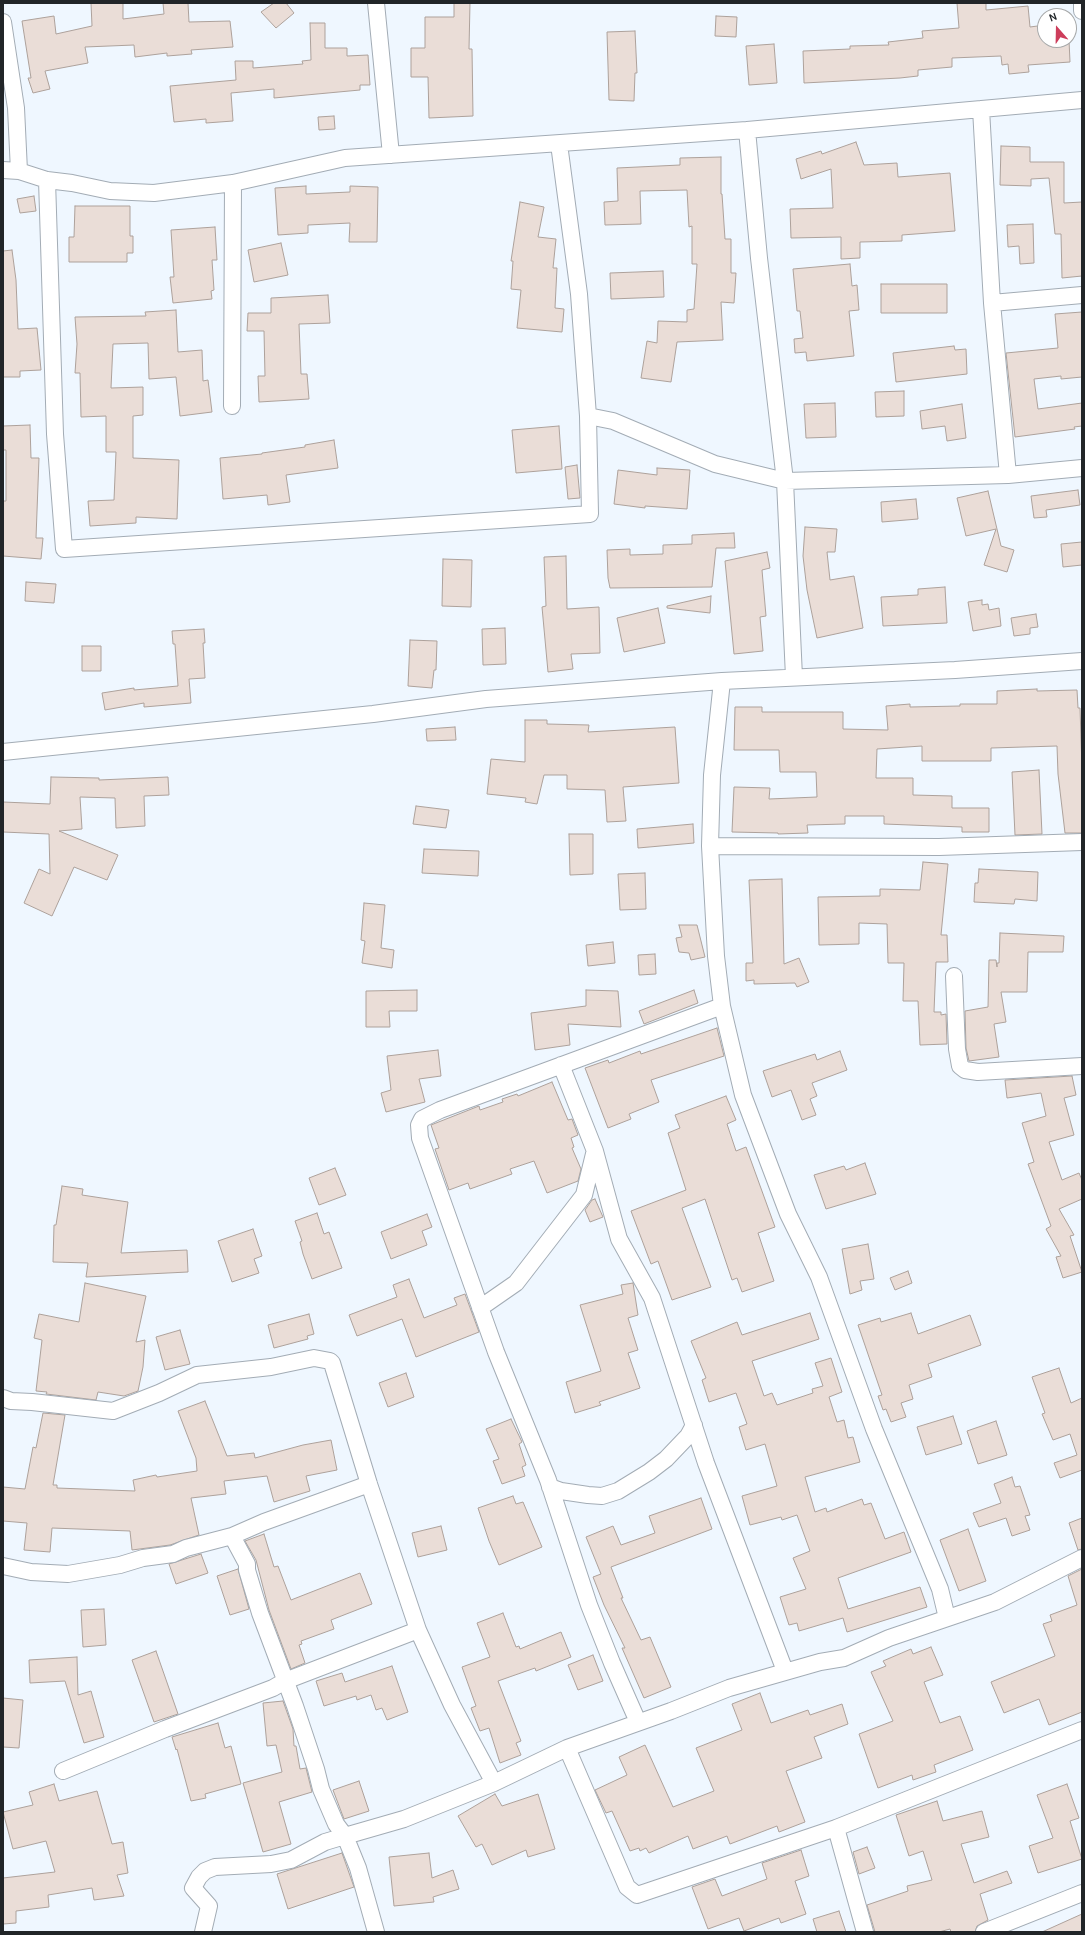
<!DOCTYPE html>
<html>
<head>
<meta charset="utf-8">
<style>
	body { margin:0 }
	#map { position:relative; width:1085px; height:1935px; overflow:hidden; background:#eff7ff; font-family:Karla,sans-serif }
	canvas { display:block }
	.frame { position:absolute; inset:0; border:4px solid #212528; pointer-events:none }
	.north { position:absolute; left:1037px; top:8px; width:40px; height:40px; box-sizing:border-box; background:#fff; border:1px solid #a6a8a9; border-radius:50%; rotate:340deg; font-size:11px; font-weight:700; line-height:16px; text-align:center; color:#212528 }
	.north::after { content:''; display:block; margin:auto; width:14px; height:18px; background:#cd3d5b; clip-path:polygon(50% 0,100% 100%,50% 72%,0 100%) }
</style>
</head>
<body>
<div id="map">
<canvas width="1085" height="1935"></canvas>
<div class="frame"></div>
<div class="north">N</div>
</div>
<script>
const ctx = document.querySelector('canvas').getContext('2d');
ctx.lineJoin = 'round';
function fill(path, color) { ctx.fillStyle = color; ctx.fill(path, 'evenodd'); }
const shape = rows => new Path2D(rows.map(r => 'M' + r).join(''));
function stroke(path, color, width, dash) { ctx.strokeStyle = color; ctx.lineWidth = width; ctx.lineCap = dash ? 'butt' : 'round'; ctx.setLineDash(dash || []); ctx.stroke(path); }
const building = shape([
	[91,3,123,3,123,19,164,14,163,3,188,3,189,22,230,21,233,47,191,50,192,54,167,56,167,53,135,57,134,45,85,47,88,63,45,71,50,89,33,93,28,78,31,78,22,21,54,16,56,34,92,26,91,3],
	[274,3,286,3,294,13,276,28,261,12,274,3],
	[454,3,470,3,469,49,472,49,473,116,429,118,428,77,411,77,411,48,425,48,425,17,454,17,454,3],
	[957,3,986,3,986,10,1028,6,1030,27,1045,25,1045,40,1069,40,1070,62,1028,65,1029,72,1009,74,1008,64,1002,65,1001,56,952,58,952,67,918,70,918,76,900,78,804,83,803,51,850,49,850,46,889,45,888,42,923,38,922,31,959,28,957,3],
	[716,16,737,17,736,37,715,36,716,16],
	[310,23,325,23,325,48,347,48,347,56,368,55,370,85,360,85,360,90,274,98,274,89,231,93,233,121,206,123,206,119,174,122,170,86,236,80,235,61,253,61,253,68,303,64,302,61,311,60,310,23],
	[635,31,637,73,635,73,634,101,609,100,607,32,635,31],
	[774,44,777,83,749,85,746,46,774,44],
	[334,116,335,129,319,130,318,117,334,116],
	[856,142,864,165,897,163,898,177,950,173,955,231,902,235,902,241,860,242,860,258,841,259,841,237,791,238,790,209,833,208,831,169,801,179,796,159,821,151,822,154,856,142],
	[1001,146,1030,147,1030,162,1064,162,1064,203,1082,202,1082,276,1062,278,1061,234,1055,234,1049,178,1031,179,1031,186,1000,185,1001,146],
	[721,157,721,194,722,194,725,239,731,239,731,273,736,273,734,303,721,302,723,340,677,342,671,382,641,378,647,341,657,343,658,321,687,322,687,310,694,309,697,264,692,264,692,226,689,227,687,190,640,191,641,224,605,225,604,202,618,201,617,168,680,165,680,158,721,157],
	[306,186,306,194,350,192,350,186,378,187,377,242,349,242,350,223,308,225,308,233,278,235,275,188,306,186],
	[34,196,36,211,20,213,17,199,34,196],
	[520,202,544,207,538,237,556,239,553,268,557,268,555,308,564,309,562,332,517,328,521,290,511,289,513,261,511,261,520,202],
	[75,206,130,206,130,236,133,236,133,253,127,253,127,262,69,262,69,237,74,237,75,206],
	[1033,224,1034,263,1020,264,1019,246,1008,247,1007,225,1033,224],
	[215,227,217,260,212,260,214,290,211,291,212,299,173,303,170,277,174,277,171,230,215,227],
	[281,243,288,275,254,282,248,250,281,243],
	[12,250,16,280,18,329,37,328,41,370,20,371,20,377,3,377,3,251,12,250],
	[850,264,852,286,857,285,859,310,849,311,854,356,807,361,806,352,795,353,794,339,803,338,800,311,797,311,793,269,850,264],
	[663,271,664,297,611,299,610,273,663,271],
	[881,284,947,284,947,313,881,313,881,284],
	[328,295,330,323,299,324,301,374,307,374,309,399,259,402,258,376,265,376,264,331,247,331,248,313,271,313,271,298,328,295],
	[176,310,178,352,202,350,203,381,208,380,212,412,180,416,176,377,149,379,148,343,113,344,111,388,143,387,143,415,133,416,133,458,179,460,177,519,136,517,136,523,90,526,88,501,114,500,116,452,106,452,106,416,81,417,80,373,75,373,77,344,75,317,146,316,145,312,176,310],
	[1082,312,1082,377,1061,379,1061,376,1034,379,1038,409,1082,403,1082,426,1074,427,1075,429,1015,437,1006,353,1058,348,1055,314,1082,312],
	[954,346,955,350,966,349,967,374,896,382,893,353,954,346],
	[904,391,904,416,876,417,875,392,904,391],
	[835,403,836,437,806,438,804,404,835,403],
	[962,404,966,438,947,441,945,426,922,429,920,411,962,404],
	[30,425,31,458,39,458,36,538,43,538,41,559,3,556,3,501,6,501,6,450,3,450,3,426,30,425],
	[559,426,562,469,516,473,512,430,559,426],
	[334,440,338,468,286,475,290,502,268,505,267,495,223,499,220,458,262,454,262,453,305,447,305,445,334,440],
	[577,465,580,498,568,499,565,467,577,465],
	[657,468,690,470,687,509,645,506,645,508,614,504,618,470,657,475,657,468],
	[1078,490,1080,505,1046,510,1047,517,1034,518,1031,496,1078,490],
	[988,491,1001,546,1014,550,1007,572,984,565,996,529,966,536,957,498,988,491],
	[916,499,918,519,882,522,881,502,916,499],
	[805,527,837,529,835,552,827,552,830,580,854,576,863,628,817,638,807,590,803,556,805,527],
	[734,533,735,548,716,548,712,587,610,588,608,578,607,550,630,549,630,555,663,554,663,545,692,544,692,535,734,533],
	[1082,542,1082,565,1063,567,1061,544,1082,542],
	[767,552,770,568,762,570,766,616,760,617,763,651,734,654,725,561,767,552],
	[566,556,567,609,599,607,600,653,571,654,573,669,548,672,542,607,546,606,544,557,566,556],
	[443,559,472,560,471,607,442,606,443,559],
	[26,582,56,584,54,603,25,601,26,582],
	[945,587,947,623,883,626,881,597,918,595,918,589,945,587],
	[711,596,710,613,667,608,667,606,711,596],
	[982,600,982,605,988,604,989,610,999,608,1001,626,973,631,968,602,982,600],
	[658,608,665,643,624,652,617,618,658,608],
	[1036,614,1038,627,1030,628,1030,634,1014,636,1011,618,1036,614],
	[505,628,506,664,483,665,482,629,505,628],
	[204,629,205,643,203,643,205,678,189,679,191,703,144,707,144,703,105,710,102,693,134,688,134,690,178,686,175,644,173,644,172,631,204,629],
	[410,640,437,641,436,670,434,670,432,688,408,686,410,640],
	[82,646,101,646,101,671,82,671,82,646],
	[1037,689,1037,691,1077,690,1078,708,1080,708,1082,768,1082,833,1065,833,1058,774,1057,746,991,748,991,761,922,761,922,746,877,749,876,778,913,778,913,795,952,796,952,808,989,808,989,832,962,832,962,827,884,824,884,816,845,816,845,824,807,825,808,833,778,834,778,833,732,832,734,787,770,788,769,799,817,797,816,772,780,772,779,750,734,750,735,707,762,707,762,712,843,712,843,729,888,730,886,706,910,704,910,707,960,706,960,704,997,704,997,691,1037,689],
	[525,720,547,720,547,724,589,725,588,732,675,727,679,783,623,787,626,821,607,822,605,790,567,789,567,775,544,775,537,804,525,802,526,798,487,794,491,759,525,762,525,720],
	[455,727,456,740,427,741,426,729,455,727],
	[1039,770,1042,834,1015,835,1012,772,1039,770],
	[51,777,99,778,99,780,168,777,169,795,144,796,145,826,116,828,115,798,80,797,82,829,59,831,118,855,107,880,74,867,52,916,24,903,39,869,50,874,49,834,3,832,3,802,50,804,51,777],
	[416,806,449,810,446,828,413,824,416,806],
	[693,824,694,843,638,848,637,829,693,824],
	[569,834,593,834,593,874,570,875,569,834],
	[424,849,479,851,478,876,422,873,424,849],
	[923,862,948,864,941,935,947,935,948,962,936,962,934,1012,941,1012,941,1015,946,1014,947,1044,920,1045,918,1001,903,1001,904,963,888,963,887,924,859,923,859,944,819,945,818,897,880,896,880,889,920,890,923,862],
	[979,869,1038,872,1037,901,1015,899,1014,904,974,902,975,883,978,883,979,869],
	[645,873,646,909,620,910,618,874,645,873],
	[782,879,784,964,799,958,809,982,797,987,795,983,754,984,754,980,746,981,746,963,753,963,749,880,782,879],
	[364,903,385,905,381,948,394,950,392,968,362,963,365,941,361,940,364,903],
	[679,925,697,925,705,957,691,960,689,953,679,952,676,938,682,937,679,925],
	[1000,933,1064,936,1063,952,1028,952,1027,992,1001,992,1006,1022,994,1024,999,1057,969,1061,966,1048,965,1011,988,1007,989,960,996,960,997,967,997,963,999,963,1000,933],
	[613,942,615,963,588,966,586,945,613,942],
	[655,954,656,974,639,975,638,955,655,954],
	[417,990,417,1011,389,1011,390,1027,366,1027,366,991,417,990],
	[586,990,618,991,621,1027,568,1024,570,1045,535,1050,531,1013,586,1006,586,990],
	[694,990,698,1003,644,1024,639,1011,694,990],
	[717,1028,724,1056,651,1080,659,1102,629,1114,631,1119,608,1128,585,1068,608,1060,609,1063,640,1051,641,1054,717,1028],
	[438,1050,441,1076,419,1079,425,1102,386,1112,381,1093,391,1090,387,1056,438,1050],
	[840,1051,847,1070,812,1083,817,1096,810,1099,816,1115,802,1120,791,1090,772,1097,763,1071,815,1054,817,1060,840,1051],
	[1072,1076,1076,1095,1064,1098,1074,1135,1049,1142,1062,1180,1079,1173,1082,1180,1082,1199,1059,1209,1074,1235,1070,1236,1082,1272,1063,1278,1056,1257,1061,1256,1046,1229,1051,1226,1028,1164,1034,1162,1022,1123,1046,1116,1041,1093,1007,1098,1005,1080,1072,1076],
	[552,1082,568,1120,572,1119,578,1135,571,1138,574,1147,572,1148,581,1169,578,1181,547,1193,534,1161,510,1169,512,1174,470,1189,468,1183,449,1190,435,1149,439,1148,431,1125,479,1106,480,1110,503,1102,502,1099,517,1094,518,1096,552,1082],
	[726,1096,736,1120,727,1124,736,1151,746,1147,775,1227,758,1233,774,1281,742,1292,737,1278,732,1280,705,1199,682,1208,711,1287,672,1300,658,1261,651,1264,631,1211,686,1190,668,1133,680,1128,675,1115,726,1096],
	[865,1163,876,1194,826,1209,814,1175,844,1166,846,1170,865,1163],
	[335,1168,346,1195,319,1205,309,1178,335,1168],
	[62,1186,83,1189,82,1195,128,1202,121,1253,187,1250,188,1272,86,1277,88,1263,53,1262,54,1225,56,1225,62,1186],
	[595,1199,603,1217,590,1222,585,1210,592,1200,595,1199],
	[317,1213,324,1234,329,1232,342,1268,312,1279,303,1254,300,1242,302,1241,295,1221,317,1213],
	[427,1214,432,1227,422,1231,427,1245,391,1259,381,1232,427,1214],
	[253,1229,262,1256,254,1259,259,1273,232,1282,218,1241,253,1229],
	[868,1244,874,1279,860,1281,862,1290,850,1294,842,1249,868,1244],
	[908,1271,912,1283,895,1290,890,1278,908,1271],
	[409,1279,424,1318,457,1305,454,1298,465,1294,479,1332,416,1357,402,1319,357,1336,349,1315,397,1297,393,1285,409,1279],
	[85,1283,146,1296,136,1342,145,1340,143,1367,138,1391,124,1396,98,1392,96,1400,46,1394,47,1392,36,1391,42,1340,34,1338,39,1314,79,1322,85,1283],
	[633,1283,638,1315,628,1318,638,1350,628,1353,640,1388,599,1402,601,1405,575,1413,566,1382,601,1371,580,1305,623,1294,621,1285,633,1283],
	[810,1313,819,1339,752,1361,764,1396,772,1393,777,1405,813,1393,812,1389,823,1386,815,1363,831,1358,842,1392,829,1397,837,1422,844,1420,848,1438,853,1437,860,1462,805,1477,815,1512,826,1508,827,1512,862,1499,864,1505,871,1503,885,1539,904,1532,911,1552,838,1578,848,1609,920,1587,927,1607,847,1632,843,1618,799,1631,797,1623,789,1625,780,1597,806,1589,793,1558,810,1551,797,1515,782,1520,781,1517,750,1525,742,1496,777,1486,765,1444,746,1450,739,1427,747,1424,736,1393,709,1402,702,1380,706,1378,691,1341,737,1322,742,1335,810,1313],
	[911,1313,918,1334,970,1315,981,1345,928,1364,932,1377,909,1385,913,1399,901,1403,906,1417,891,1422,886,1409,883,1410,878,1396,882,1395,858,1325,880,1318,881,1322,911,1313],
	[309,1314,314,1334,307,1336,308,1339,274,1348,268,1325,309,1314],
	[180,1330,190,1364,165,1370,156,1337,180,1330],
	[1059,1368,1071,1403,1082,1398,1082,1470,1060,1478,1054,1463,1077,1455,1070,1434,1053,1440,1042,1414,1045,1413,1032,1377,1059,1368],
	[406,1373,414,1397,388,1407,379,1383,406,1373],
	[205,1401,227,1456,254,1453,255,1458,303,1445,331,1440,337,1470,306,1476,310,1491,274,1502,267,1476,224,1481,226,1494,191,1498,199,1535,170,1545,132,1550,130,1531,52,1528,50,1552,24,1550,27,1523,3,1521,3,1487,25,1489,33,1447,36,1448,43,1413,65,1415,53,1485,57,1485,57,1488,135,1491,133,1480,156,1475,157,1477,197,1471,196,1458,178,1411,205,1401],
	[953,1416,962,1444,926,1455,917,1427,953,1416],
	[511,1419,522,1442,519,1444,526,1465,522,1467,525,1476,502,1484,493,1461,499,1459,486,1429,511,1419],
	[996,1421,1007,1455,978,1464,967,1431,996,1421],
	[1012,1477,1015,1487,1020,1486,1030,1515,1025,1516,1030,1530,1012,1536,1006,1518,979,1527,973,1513,1001,1503,994,1484,1012,1477],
	[513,1496,516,1504,523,1502,542,1547,499,1565,489,1541,478,1508,513,1496],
	[701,1498,712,1529,611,1567,623,1598,621,1598,641,1640,650,1637,671,1687,644,1698,622,1648,625,1648,604,1605,593,1577,601,1574,586,1537,613,1526,621,1545,655,1533,649,1516,701,1498],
	[1082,1518,1082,1549,1078,1550,1069,1523,1082,1518],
	[441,1526,447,1550,418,1557,412,1533,441,1526],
	[968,1529,986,1581,959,1591,940,1540,968,1529],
	[264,1534,274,1567,278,1566,291,1600,360,1573,372,1604,331,1620,334,1629,301,1641,302,1644,299,1645,305,1663,291,1669,269,1610,256,1560,245,1541,264,1534],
	[201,1554,208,1573,176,1584,169,1564,201,1554],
	[238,1569,249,1609,230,1615,217,1576,238,1569],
	[1082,1569,1082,1712,1049,1725,1039,1699,1004,1713,991,1682,1055,1656,1043,1624,1052,1621,1050,1615,1077,1605,1068,1576,1082,1569],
	[104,1609,106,1645,83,1647,81,1610,104,1609],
	[503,1613,516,1647,519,1646,520,1649,561,1632,571,1657,536,1671,535,1668,498,1681,521,1741,516,1743,521,1755,500,1763,489,1728,480,1731,471,1708,476,1706,462,1667,490,1657,477,1623,503,1613],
	[931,1647,943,1675,924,1682,940,1723,960,1716,973,1750,934,1765,936,1772,913,1780,912,1775,878,1788,859,1734,893,1721,871,1672,886,1666,883,1661,911,1649,913,1654,931,1647],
	[156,1651,178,1714,154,1722,132,1660,156,1651],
	[593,1655,603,1681,578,1690,568,1665,593,1655],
	[77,1657,78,1695,91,1691,104,1737,84,1743,65,1681,30,1683,29,1660,77,1657],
	[392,1666,408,1712,387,1720,382,1708,376,1710,371,1695,357,1700,356,1696,324,1706,316,1681,342,1673,345,1682,392,1666],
	[760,1693,771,1723,808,1710,810,1715,842,1704,848,1724,814,1737,822,1758,786,1771,805,1822,779,1832,777,1826,730,1844,727,1836,693,1849,688,1836,649,1853,646,1848,640,1851,639,1848,630,1851,612,1811,606,1813,595,1790,627,1775,619,1757,645,1745,673,1807,714,1791,696,1748,742,1730,732,1704,760,1693],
	[3,1698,23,1700,19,1748,3,1747,3,1698],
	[283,1701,293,1729,294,1746,296,1746,300,1769,306,1768,312,1792,279,1802,291,1844,263,1852,243,1783,282,1772,276,1745,267,1746,263,1703,283,1701],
	[218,1723,225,1748,231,1746,241,1784,205,1794,206,1798,191,1801,177,1749,176,1750,172,1737,218,1723],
	[359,1781,369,1811,344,1819,333,1790,359,1781],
	[54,1784,59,1801,97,1791,112,1844,123,1842,128,1873,117,1875,124,1896,94,1900,92,1888,48,1895,49,1907,16,1911,16,1923,3,1924,3,1878,55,1872,46,1841,13,1849,3,1812,33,1805,29,1792,54,1784],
	[1067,1784,1079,1818,1070,1821,1082,1859,1038,1873,1029,1846,1053,1838,1037,1795,1067,1784],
	[495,1794,502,1806,538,1794,555,1849,528,1857,526,1850,492,1865,482,1844,476,1847,458,1816,495,1794],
	[937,1801,943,1821,982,1811,989,1837,961,1844,974,1883,1007,1871,1012,1883,980,1894,988,1920,977,1926,975,1932,951,1932,950,1929,939,1932,875,1932,867,1905,908,1891,907,1886,932,1880,923,1851,909,1856,896,1815,937,1801],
	[867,1847,875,1868,859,1874,853,1852,867,1847],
	[801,1850,809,1876,795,1881,806,1914,781,1923,779,1918,744,1931,739,1918,708,1929,692,1887,715,1879,722,1896,767,1879,762,1863,801,1850],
	[342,1853,354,1887,288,1909,277,1874,342,1853],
	[429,1853,432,1878,453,1870,459,1889,433,1897,434,1902,394,1906,389,1857,429,1853],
	[839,1911,846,1932,817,1932,813,1919,839,1911],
	[1082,1914,1082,1932,1042,1932,1082,1914]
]);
fill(building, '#eaddd7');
stroke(building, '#ada19b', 1);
const minor = shape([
	[376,3,391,155],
	[1082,3,1082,11],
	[3,22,16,108,19,171],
	[981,109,992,303,1008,475],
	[747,130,759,258,785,481,794,677],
	[559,144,579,294,588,416],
	[3,170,19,171,47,180,72,183,110,191,154,193,233,183,345,158,747,130,1082,100],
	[47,180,55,434,64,549,590,514,588,416,613,421,715,464,785,481,1008,475,1082,468],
	[992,303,1082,295],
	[232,406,233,183],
	[722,681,712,775,710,846,716,956,722,1006,743,1095,788,1214,819,1277,874,1429,940,1589,947,1618],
	[3,752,373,714,486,699,722,681,955,670,1082,661],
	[710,846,939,847,1082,842],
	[954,976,957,1049,960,1066,965,1070,978,1072,1082,1066],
	[561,1065,595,1151,619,1239,652,1298,706,1463,785,1671],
	[480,1308,516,1283,584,1195,594,1154],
	[3,1398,11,1401,32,1402,113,1411,159,1393,197,1375,271,1367,314,1358,330,1361,332,1363,369,1484,418,1630,452,1705,494,1783],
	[550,1487,561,1491,588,1495,602,1496,618,1491,649,1472,666,1459,688,1436,694,1425],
	[232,1536,264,1522,369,1484],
	[3,1566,31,1572,68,1574,120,1565,143,1558,173,1554,186,1548,232,1536,247,1564,247,1570,260,1613,295,1706,316,1769,321,1789,336,1824,345,1836,404,1819,494,1783,567,1748,671,1711,729,1688,820,1662,844,1658,889,1638,995,1602,1082,1558],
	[638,1722,612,1663,589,1605,548,1480,496,1352,420,1138,419,1125,422,1119,440,1110,722,1006],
	[567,1748,627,1887,637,1895,836,1828,1082,1730],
	[63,1771,165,1729,273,1688,285,1681,418,1630],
	[836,1828,865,1932],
	[203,1932,209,1906,193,1888,199,1877,205,1871,215,1867,271,1864,291,1860,325,1842,345,1836,358,1868,376,1932],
	[984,1932,1082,1893]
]);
stroke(minor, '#a3acb5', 18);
stroke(minor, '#fff', 16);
</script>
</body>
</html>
